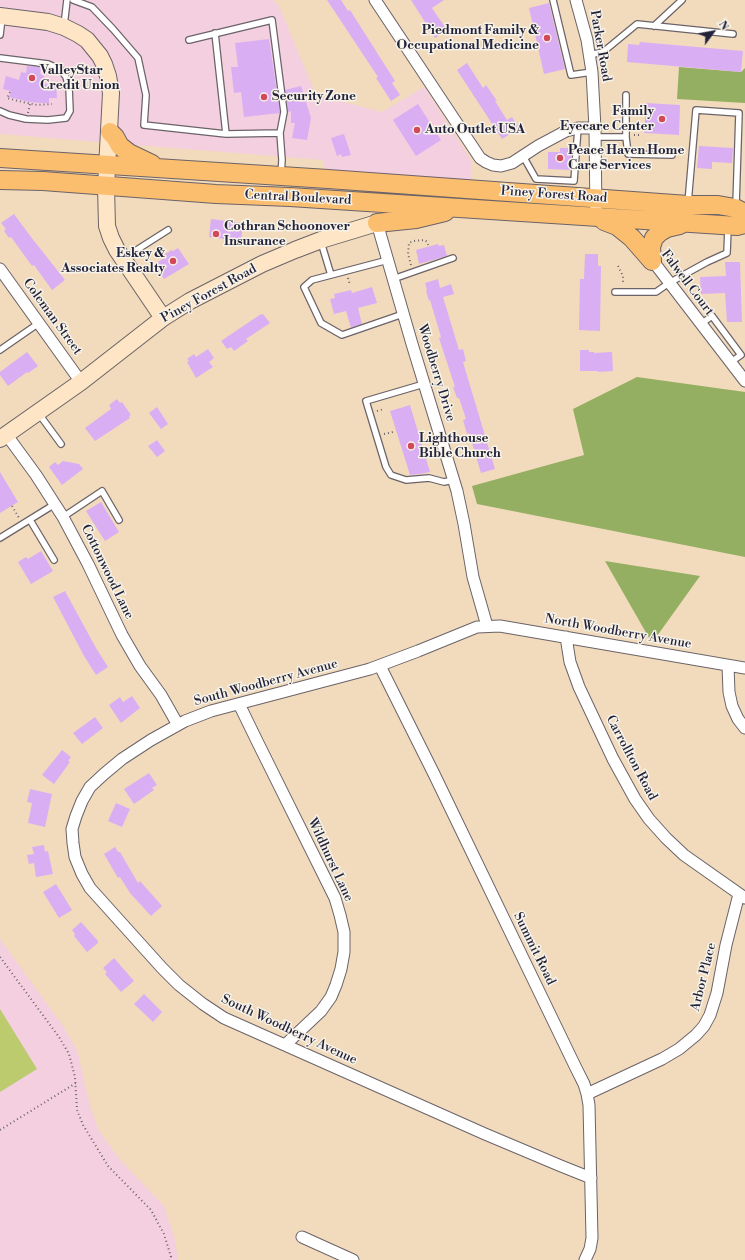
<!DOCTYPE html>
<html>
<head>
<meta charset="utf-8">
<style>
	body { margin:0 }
	#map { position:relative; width:745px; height:1260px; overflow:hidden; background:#f2dbbd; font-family:"Libre Bodoni",serif }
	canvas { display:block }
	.north { position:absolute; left:693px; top:12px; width:40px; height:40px; -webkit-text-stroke:3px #f7f3e8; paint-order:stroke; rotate:58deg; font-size:11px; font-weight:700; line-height:16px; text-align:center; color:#22223b }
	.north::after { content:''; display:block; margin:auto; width:14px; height:18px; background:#22223b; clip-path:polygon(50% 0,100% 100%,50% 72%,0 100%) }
</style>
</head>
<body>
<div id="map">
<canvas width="745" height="1260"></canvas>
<div class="north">N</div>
</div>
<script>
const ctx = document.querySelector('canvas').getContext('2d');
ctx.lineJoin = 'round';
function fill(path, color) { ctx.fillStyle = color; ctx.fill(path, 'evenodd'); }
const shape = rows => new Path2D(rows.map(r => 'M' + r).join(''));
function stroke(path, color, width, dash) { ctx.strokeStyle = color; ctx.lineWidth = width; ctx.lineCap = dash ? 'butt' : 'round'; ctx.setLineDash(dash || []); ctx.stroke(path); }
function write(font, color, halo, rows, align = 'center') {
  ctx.font = font + ' "Libre Bodoni",serif'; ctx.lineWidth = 3; ctx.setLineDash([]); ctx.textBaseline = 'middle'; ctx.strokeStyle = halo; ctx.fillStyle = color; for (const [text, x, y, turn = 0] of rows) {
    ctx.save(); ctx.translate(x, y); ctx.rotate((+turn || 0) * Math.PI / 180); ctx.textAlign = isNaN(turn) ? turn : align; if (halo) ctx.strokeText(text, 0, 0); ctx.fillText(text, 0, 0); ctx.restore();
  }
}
fill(shape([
	[0,0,273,0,279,6,316,95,382,112,424,87,471,160,471,189,328,179,323,160,0,134],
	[0,939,63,1026,77,1050,90,1106,99,1131,121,1161,164,1206,175,1240,178,1260,0,1260]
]), '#f3cfdf');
fill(shape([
	[0,1009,37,1069,0,1092]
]), '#bbcb6e');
fill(shape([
	[679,67,741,72,745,68,745,103,677,99],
	[637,377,745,392,745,557,477,504,472,486,584,455,573,409],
	[605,561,700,576,652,643]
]), '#94af61');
fill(shape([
	[327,0,341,0,348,11,350,10,395,81,392,83,400,95,391,101,376,78,378,77],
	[411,0,444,0,432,8,447,30,435,38],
	[549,3,565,69,544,74,529,8],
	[269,39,280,113,244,117,241,92,234,93,231,67,238,67,235,43],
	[640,42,743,51,741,72,627,62,628,44,639,45],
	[467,63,483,88,486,85,497,101,495,101,507,120,512,117,518,126,514,129,515,131,502,139,457,70],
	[27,66,41,67,40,74,44,75,45,84,56,83,57,98,49,98,49,103,42,103,30,102,9,97,11,91,3,89,6,76,19,80,21,72,26,73],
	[301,86,311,118,307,140,292,138,295,123,291,123,291,111,288,112,285,90],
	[646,103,680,105,679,135,644,133],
	[418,104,441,140,416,156,393,120],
	[344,134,351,155,342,157,341,154,337,156,331,138],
	[699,146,733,148,732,163,712,162,712,169,697,168],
	[560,148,572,148,571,170,548,169,548,152,560,152],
	[14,214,31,237,65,280,52,290,34,265,32,266,11,237,9,238,4,231,6,229,1,223],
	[211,219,243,223,241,241,209,237],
	[438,244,439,246,444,245,447,256,419,264,416,250],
	[178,248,189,264,164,279,155,264,167,256,165,254,172,250,173,251],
	[585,254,598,254,598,266,601,266,600,331,579,330,580,279,584,279],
	[725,262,740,262,742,322,727,322,725,293,701,294,700,277,726,276],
	[438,279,440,288,451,284,454,294,443,297,459,350,463,349,466,361,463,362,495,469,481,473,469,433,467,434,463,420,466,419,459,398,457,398,453,387,455,387,439,338,441,337,430,300,429,301,426,291,427,290,425,283],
	[372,287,377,303,358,308,362,324,351,328,346,311,334,314,330,299,335,298,334,294,351,290,352,293],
	[261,314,262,315,263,314,270,323,246,339,248,341,234,351,231,347,227,349,221,341],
	[208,349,214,358,209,362,213,367,196,378,187,362,189,361,187,359,194,354,196,357],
	[580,350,589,350,589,352,594,352,594,353,612,352,613,371,598,372,598,371,580,371],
	[27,352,38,366,28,373,27,372,8,386,0,375,0,372],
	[117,399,120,403,122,402,131,415,129,416,130,418,95,441,85,428,111,409,109,405],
	[410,405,430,472,420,474,410,475,390,411],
	[157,407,168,424,161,429,149,413],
	[157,440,165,451,157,457,148,446],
	[63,461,79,464,83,469,62,485,49,467,55,462,58,465],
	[0,472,18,502,0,513],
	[101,502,119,532,105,541,86,511],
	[41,551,53,571,31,584,18,562,26,557,28,559],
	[65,591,96,648,108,667,96,675,84,656,53,597],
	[132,696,140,708,121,723,109,705,120,697,123,702],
	[95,717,103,728,82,744,73,733],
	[62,750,71,757,68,761,70,762,54,784,42,775],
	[149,773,157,785,152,788,154,790,134,804,124,789],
	[30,789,52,794,45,827,28,823,32,803,27,802],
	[116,803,130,809,122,827,108,821],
	[44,845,45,852,48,851,53,874,36,877,34,863,29,864,27,855,34,854,32,847],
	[115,847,118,852,120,852,138,883,140,881,162,906,151,916,130,893,120,877,118,878,104,854],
	[56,884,72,910,59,918,43,892],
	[81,922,98,941,98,943,87,952,74,936,75,934,72,930],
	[114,958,134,981,121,992,105,974,107,972,103,968],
	[144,994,162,1012,153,1022,134,1004]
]), '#daaef3');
const lane = shape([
	[73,0,92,7,113,29,138,58,146,95,144,125,226,134,280,133,282,160,281,174],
	[553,0,571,75,592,72],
	[64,26,67,0],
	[654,26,682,0],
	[215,33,226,134],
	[0,35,2,18],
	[189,40,272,20,284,112,280,133],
	[589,55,603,52,637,24,733,34],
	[0,58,48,64,61,70,66,77,69,87,70,111,66,118,48,120,26,119,9,115,0,111],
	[626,95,626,137],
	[595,137,626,137,628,154,672,155],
	[523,156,536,179,574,181,578,128],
	[688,203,696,110,739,113,736,205],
	[321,242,331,275],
	[124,258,168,230],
	[388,260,312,280,304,287,321,323,342,335,403,314],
	[393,279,453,258],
	[615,292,656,292,669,283,707,262,727,253,728,228],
	[701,324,712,316,741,355,731,362],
	[0,350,39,323],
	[424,384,366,401,386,467,391,475,406,480,429,478,444,482,453,480],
	[39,414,61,444],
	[63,517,102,491,119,520],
	[30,520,54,560],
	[0,538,55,504]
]);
const street = shape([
	[375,0,480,158,486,162,493,165,501,166,512,163,538,146,566,131,578,128,595,128],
	[576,0,587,40,592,72,595,128,596,217],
	[377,223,412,344,457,491,464,524,473,577,487,626],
	[649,256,745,381],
	[0,269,81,382],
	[6,434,36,475,63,517,88,564,122,635,140,666,161,695,178,725],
	[566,637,570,662,579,687,613,759,635,799,649,819,666,838,684,855,745,898],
	[380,666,434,774,575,1066,584,1084,587,1094,589,1105,592,1238,590,1249,585,1260],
	[728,666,729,692,732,706,738,719,745,728],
	[239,704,257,741,335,898,340,915,344,932,344,952,341,969,336,985,331,997,321,1011,285,1045],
	[587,1094,662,1059,679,1049,696,1035,704,1026,710,1015,717,993,726,945,739,894],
	[591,1178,561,1166,485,1134,224,1018,203,1004,179,985,162,968,90,888,82,874,75,857,73,843,72,829,76,816,82,801,90,787,104,774,122,759,151,740,185,721,211,711,370,669,418,651,477,627,500,626,745,668],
	[302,1237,353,1260]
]);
const secondary = shape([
	[0,16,48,22,64,27,78,34,87,40,100,56,104,64,108,76,111,93,106,187,107,226,111,238,117,250,163,318],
	[0,439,81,382,163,318,190,301,262,264,295,250,321,240,377,223]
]);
const primary = shape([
	[110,132,115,137,120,146,129,153,152,164],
	[0,158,328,179,688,205,718,205,735,208,745,213],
	[0,180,43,181,216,194,290,197,737,226,745,224],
	[604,221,617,226,632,238,652,261],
	[377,223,416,219,445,212],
	[652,261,651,247,654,238,660,232,667,228,680,225]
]);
stroke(lane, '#6b6368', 8);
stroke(street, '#6b6368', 13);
stroke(secondary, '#6b6368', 18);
stroke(primary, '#6b6368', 20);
stroke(shape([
	[10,92,7,98,18,101,37,105,52,104],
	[28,113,30,104],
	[634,135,640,135],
	[411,265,408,254,409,243,413,241,425,240,427,242,429,247],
	[618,266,623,276,623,284],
	[348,278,350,285],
	[377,411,384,409],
	[384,434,393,432],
	[12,506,19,518],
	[0,957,59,1037,69,1054,75,1077,77,1110,83,1125,108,1166,151,1210,164,1234,171,1257,170,1260],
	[0,1130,76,1083]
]), '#6b6368', 2, [1, 3]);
stroke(lane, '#fff', 5.5);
stroke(street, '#fff', 11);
stroke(secondary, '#fde5c5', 16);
stroke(primary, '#fbbd6e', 18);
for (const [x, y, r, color] of [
	[547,38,4,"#d1495b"],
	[32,78,4,"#d1495b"],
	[264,97,4,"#d1495b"],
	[662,119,4,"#d1495b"],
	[417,130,4,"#d1495b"],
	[560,158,4,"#d1495b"],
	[216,234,4,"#d1495b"],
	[173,261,4,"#d1495b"],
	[411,446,4,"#d1495b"]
]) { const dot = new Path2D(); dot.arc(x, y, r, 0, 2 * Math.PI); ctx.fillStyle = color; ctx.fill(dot); stroke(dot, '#f7f3e8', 1.5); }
write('bold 13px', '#22223b', '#f7f3e8', [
	["Piedmont Family &",539,31,"right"],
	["Occupational Medicine",539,46,"right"],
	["ValleyStar",40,71],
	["Credit Union",40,86],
	["Security Zone",272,97],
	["Family",654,112,"right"],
	["Eyecare Center",654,127,"right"],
	["Auto Outlet USA",425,130],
	["Peace Haven Home",568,151],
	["Care Services",568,166],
	["Cothran Schoonover",224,227],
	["Insurance",224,242],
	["Eskey &",165,254,"right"],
	["Associates Realty",165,269,"right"],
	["Lighthouse",419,439],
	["Bible Church",419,454]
], 'left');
write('13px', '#22223b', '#f7f3e8', [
	["Parker Road",600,46,80],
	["Piney Forest Road",554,195,4],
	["Central Boulevard",298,198,3],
	["Falwell Court",687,283,53],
	["Piney Forest Road",209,294,-29],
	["Coleman Street",52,317,54],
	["Woodberry Drive",436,373,73],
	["Cottonwood Lane",107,572,64],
	["North Woodberry Avenue",618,632,10],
	["South Woodberry Avenue",266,683,-15],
	["Carrollton Road",631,758,62],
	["Wildhurst Lane",330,860,65],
	["Summit Road",534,949,64],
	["Arbor Place",704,977,-76],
	["South Woodberry Avenue",289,1030,25]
]);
</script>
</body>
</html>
